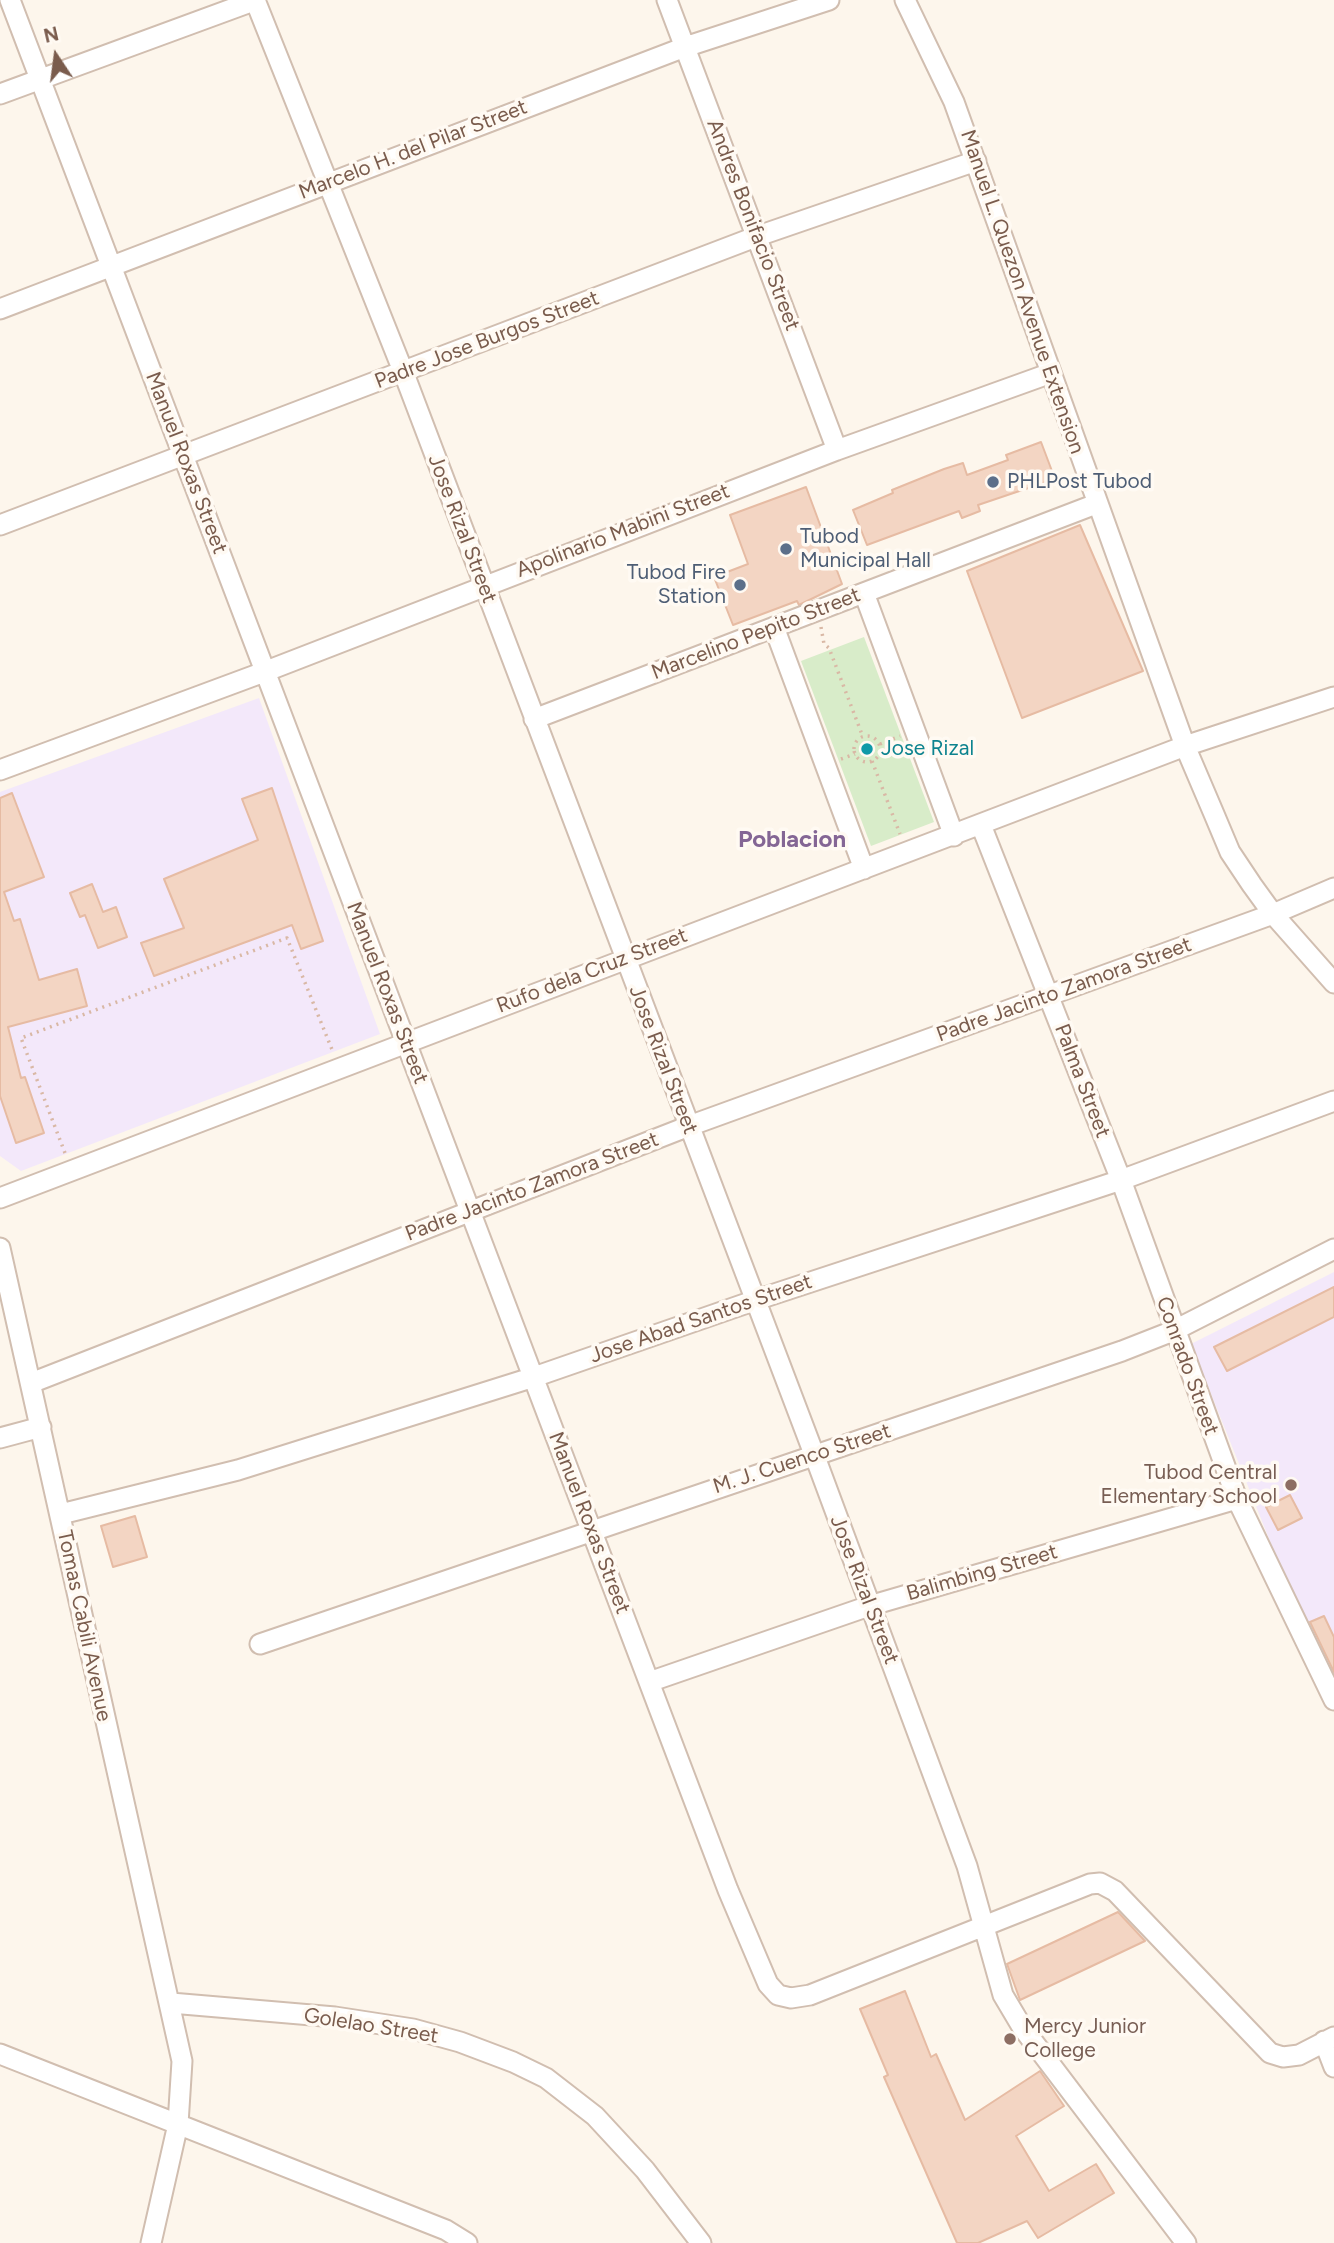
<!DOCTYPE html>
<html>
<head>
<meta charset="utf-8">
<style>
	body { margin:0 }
	#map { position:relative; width:1334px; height:2243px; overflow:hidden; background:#fdf6ec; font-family:Figtree,sans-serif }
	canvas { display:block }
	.north { position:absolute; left:21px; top:21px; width:70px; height:70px; -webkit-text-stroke:5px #fffaf3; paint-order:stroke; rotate:347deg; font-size:19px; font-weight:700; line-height:28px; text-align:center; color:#7a5c4d }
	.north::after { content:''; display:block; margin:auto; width:24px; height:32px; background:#7a5c4d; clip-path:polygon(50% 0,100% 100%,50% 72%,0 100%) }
</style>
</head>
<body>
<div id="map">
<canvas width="1334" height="2243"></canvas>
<div class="north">N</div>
</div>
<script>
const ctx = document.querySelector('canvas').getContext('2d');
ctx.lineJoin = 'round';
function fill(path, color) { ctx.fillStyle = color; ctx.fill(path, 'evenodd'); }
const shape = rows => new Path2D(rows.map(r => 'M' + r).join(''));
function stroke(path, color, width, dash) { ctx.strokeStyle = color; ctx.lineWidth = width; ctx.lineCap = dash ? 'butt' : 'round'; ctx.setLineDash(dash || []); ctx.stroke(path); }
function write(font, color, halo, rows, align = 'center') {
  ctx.font = font + ' Figtree,sans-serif'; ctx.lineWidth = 7; ctx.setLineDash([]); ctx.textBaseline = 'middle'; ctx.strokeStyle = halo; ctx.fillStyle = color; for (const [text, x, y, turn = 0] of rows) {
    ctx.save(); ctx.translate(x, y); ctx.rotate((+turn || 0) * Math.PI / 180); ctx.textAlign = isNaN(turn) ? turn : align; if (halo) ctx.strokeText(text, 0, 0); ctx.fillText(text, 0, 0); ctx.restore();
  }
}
fill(shape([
	[259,698,380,1034,21,1171,0,1156,0,792],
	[1334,1272,1334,1684,1304,1626,1191,1344]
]), '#f3e8fa');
fill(shape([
	[864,637,934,822,871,846,801,661]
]), '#d8ecc9');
const building = shape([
	[1041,442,1055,479,978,505,980,511,962,518,959,511,867,545,853,510,893,493,892,490,944,469,963,463,967,475,1008,460,1006,455,1041,442],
	[806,487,842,584,799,605,797,601,733,625,714,577,748,564,730,515,806,487],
	[1080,525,1143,671,1022,718,967,571,1080,525],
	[272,788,323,941,301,949,292,925,154,976,141,943,184,928,164,879,258,840,242,799,272,788],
	[12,793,44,877,4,892,14,921,20,919,39,980,77,969,87,1006,8,1027,21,1078,25,1077,44,1133,16,1143,0,1096,0,798,12,793],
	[92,884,103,912,116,907,127,937,98,948,85,915,80,917,70,893,92,884],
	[1334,1287,1334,1317,1227,1371,1214,1347,1334,1287],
	[1290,1495,1302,1518,1278,1530,1266,1507,1290,1495],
	[135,1516,147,1557,113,1567,101,1526,135,1516],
	[1324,1616,1334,1637,1334,1672,1310,1622,1324,1616],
	[1118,1912,1145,1941,1020,2000,1007,1964,1118,1912],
	[905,1991,931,2057,936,2054,965,2120,1040,2071,1064,2106,1016,2136,1049,2191,1096,2164,1114,2193,1038,2238,1027,2221,978,2243,957,2243,884,2077,888,2075,860,2009,905,1991]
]);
fill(building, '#f3d5c3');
stroke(building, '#e6bba3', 2);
const minor = shape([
	[10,0,728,1890,768,1984,778,1995,791,1998,810,1995,1090,1884,1100,1883,1115,1891,1270,2053,1283,2057,1299,2055,1334,2037],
	[255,0,403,371,814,1454,967,1866,1003,1995,1022,2027,1186,2243],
	[667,0,837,450],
	[905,0,954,102,1185,746,1214,814,1230,852,1252,885,1273,914,1334,983],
	[0,94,256,0],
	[0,309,685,47,829,0],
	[0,525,758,236,976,161],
	[864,593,954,836],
	[774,627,864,869],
	[534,719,1096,504],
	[0,770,264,672,837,450,1051,373],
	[981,825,1121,1180,1237,1499,1334,1700],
	[0,1198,1185,746,1334,697],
	[0,1248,182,2061,178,2124,151,2243],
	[31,1383,689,1126,1273,914,1334,888],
	[0,1438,41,1427],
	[61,1514,238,1470,534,1377,756,1300,1121,1180,1334,1101],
	[260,1644,1122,1351,1173,1331,1334,1249],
	[649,1682,869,1606,1237,1499],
	[171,2003,335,2017,413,2029,460,2042,513,2062,546,2078,595,2116,645,2170,701,2243],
	[1324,2041,1334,2067],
	[0,2054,446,2230,467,2243]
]);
stroke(minor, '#d1beb0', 23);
stroke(shape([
	[821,627,824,644,829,648,863,737],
	'854 749a13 13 0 1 1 26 0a13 13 0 1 1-26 0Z',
	[880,744,900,736],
	[841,759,855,754],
	[872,761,900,834],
	[65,1153,21,1038,287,938,333,1052]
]), '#d9b8a5', 3.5, [2, 5]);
stroke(minor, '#fff', 19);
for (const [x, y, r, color] of [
	[993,482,7,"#5c6f8a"],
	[786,549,7,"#5c6f8a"],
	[740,585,7,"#5c6f8a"],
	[867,749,7,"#0f9aa8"],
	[1291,1485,7,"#8d6e63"],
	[1010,2039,7,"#8d6e63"]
]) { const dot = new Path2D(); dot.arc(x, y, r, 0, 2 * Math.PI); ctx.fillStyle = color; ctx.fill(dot); stroke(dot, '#fffaf3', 2.5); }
write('21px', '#7a5c4d', '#fffaf3', [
	["Marcelo H. del Pilar Street",413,150,-21],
	["Andres Bonifacio Street",753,225,69],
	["Manuel L. Quezon Avenue Extension",1022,292,71],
	["Padre Jose Burgos Street",487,340,-21],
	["Manuel Roxas Street",186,463,69],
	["Jose Rizal Street",462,529,69],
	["Apolinario Mabini Street",623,531,-21],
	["Marcelino Pepito Street",756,634,-21],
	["Rufo dela Cruz Street",592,971,-21],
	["Padre Jacinto Zamora Street",1064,990,-20],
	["Manuel Roxas Street",387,993,69],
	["Jose Rizal Street",663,1060,69],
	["Palma Street",1082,1081,69],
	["Padre Jacinto Zamora Street",532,1187,-21],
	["Jose Abad Santos Street",701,1319,-19],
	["Conrado Street",1187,1366,70],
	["M. J. Cuenco Street",802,1459,-18],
	["Manuel Roxas Street",589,1523,69],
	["Balimbing Street",982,1573,-16],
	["Jose Rizal Street",864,1590,69],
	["Tomas Cabili Avenue",84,1626,78],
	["Golelao Street",371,2026,9]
]);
write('21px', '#4e5e75', '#fffaf3', [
	["PHLPost Tubod",1007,482],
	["Tubod",800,537],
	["Municipal Hall",800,561],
	["Tubod Fire",726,573,"right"],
	["Station",726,597,"right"]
], 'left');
write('21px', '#0d838f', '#fffaf3', [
	["Jose Rizal",881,749]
], 'left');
write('21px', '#785e54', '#fffaf3', [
	["Tubod Central",1277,1473],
	["Elementary School",1277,1497],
	["Mercy Junior",1024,2027,"left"],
	["College",1024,2051,"left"]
], 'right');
write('bold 24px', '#846695', '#fffaf3', [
	["Poblacion",792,840]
]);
</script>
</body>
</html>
